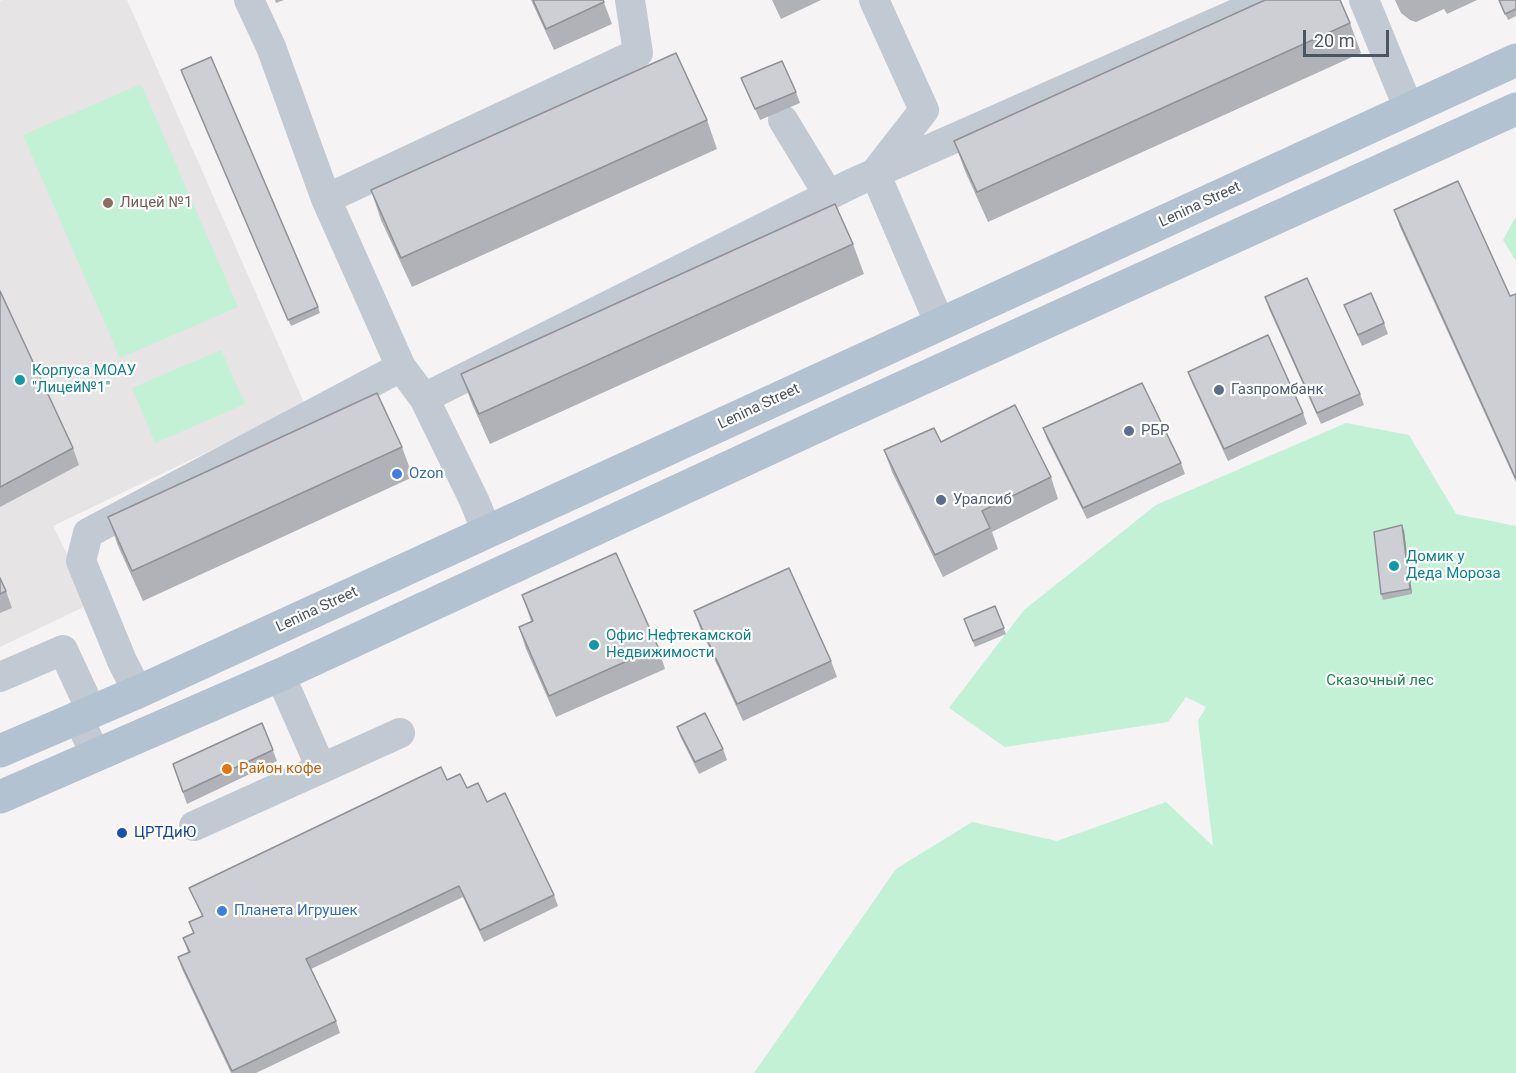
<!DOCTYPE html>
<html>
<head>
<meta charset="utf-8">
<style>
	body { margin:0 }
	#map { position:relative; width:1516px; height:1073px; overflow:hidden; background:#f5f3f3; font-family:Roboto,sans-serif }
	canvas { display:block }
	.scale { position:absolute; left:1303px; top:30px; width:86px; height:27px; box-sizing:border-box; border:3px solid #4a5661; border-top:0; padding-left:8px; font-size:18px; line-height:21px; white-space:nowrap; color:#4a5661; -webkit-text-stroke:4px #fff; paint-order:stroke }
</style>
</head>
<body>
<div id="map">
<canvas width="1516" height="1073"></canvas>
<div class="scale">20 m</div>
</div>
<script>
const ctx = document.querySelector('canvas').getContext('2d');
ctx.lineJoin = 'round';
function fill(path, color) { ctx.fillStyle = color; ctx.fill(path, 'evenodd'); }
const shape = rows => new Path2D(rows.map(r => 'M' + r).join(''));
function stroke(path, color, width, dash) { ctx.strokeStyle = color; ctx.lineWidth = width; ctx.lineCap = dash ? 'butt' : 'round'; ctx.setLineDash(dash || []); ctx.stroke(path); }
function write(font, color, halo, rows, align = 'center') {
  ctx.font = font + ' Roboto,sans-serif'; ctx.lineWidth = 4.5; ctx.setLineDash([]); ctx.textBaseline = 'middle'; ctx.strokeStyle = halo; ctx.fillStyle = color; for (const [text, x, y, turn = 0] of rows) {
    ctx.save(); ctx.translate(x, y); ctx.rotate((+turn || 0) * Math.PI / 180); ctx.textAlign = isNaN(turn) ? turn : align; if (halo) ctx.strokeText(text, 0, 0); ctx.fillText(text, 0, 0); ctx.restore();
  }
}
fill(shape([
	[2,0,127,0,305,405,53,526,92,603,0,647,0,1]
]), '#e6e4e5');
fill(shape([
	[141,84,238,307,120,358,23,135],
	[1515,218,1516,218,1516,261,1503,240],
	[221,350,245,404,155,443,132,388],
	[1346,423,1409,435,1456,514,1516,526,1516,1073,754,1073,896,869,972,822,1057,841,1166,802,1213,846,1198,721,1206,707,1186,697,1168,722,1005,747,949,708,1024,610,1156,505]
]), '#c3f1d5');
stroke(shape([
	[249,0,271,47,326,199,401,367,424,398,853,183,1267,0],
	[874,0,924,110,875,173,940,324],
	[1364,0,1409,109],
	[783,120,828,194],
	[326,199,638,53,630,0],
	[424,398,474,500,487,532],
	[280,675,321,768],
	[0,677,63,650,91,710],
	[138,692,122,661,81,561,88,533,401,367],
	[77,716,96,755],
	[194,826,400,733]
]), '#c1cad2', 30);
stroke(shape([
	[0,751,138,692,1516,60],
	[0,797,280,675,833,419,1516,109]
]), '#b3c2d1', 33);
fill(shape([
	[275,0,284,0,276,3],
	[531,0,603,0,612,24,554,50],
	[772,0,821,0,781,19],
	[1395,0,1477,0,1447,14,1444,9,1416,22,1410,20,1401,13],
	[1499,0,1516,0,1516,16,1508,20],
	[1350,23,1361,53,988,222,965,171,954,141],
	[183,75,318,307,320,313,291,326],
	[741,78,796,92,800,103,760,120],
	[707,120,717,149,412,287,381,220,371,190],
	[1394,210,1510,296,1516,294,1516,482,1400,227],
	[853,244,864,274,490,444,472,404,461,374],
	[0,291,73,448,79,465,0,507],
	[1265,297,1360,394,1364,405,1321,424,1269,309],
	[1344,305,1384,323,1388,334,1362,346],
	[1188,372,1303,413,1307,424,1228,461,1192,383],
	[1043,428,1181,463,1185,474,1087,519,1047,439],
	[941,442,1051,477,1058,499,992,532,998,549,943,577,892,472,884,450],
	[402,447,413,477,143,601,118,546,108,517],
	[1402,525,1404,531,1412,594,1383,600,1381,594],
	[0,578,6,591,12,608,0,613],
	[522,595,658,647,665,669,556,717,526,649,519,627,531,621],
	[995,606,1006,634,975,647,964,619],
	[694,611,831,661,837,677,743,721,700,628],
	[262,723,277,761,187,804,173,764],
	[677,727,723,749,727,760,699,774,681,738],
	[447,780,467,788,487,802,554,895,558,906,484,942,463,897,311,969,336,1021,340,1033,256,1073,231,1073,182,969,178,957,188,952,183,938,193,933,189,922,202,916,189,888]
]), '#b0b2b7');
fill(shape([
	[1402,525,1404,531,1412,594,1410,589]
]), '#909195');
const building = shape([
	[533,0,603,0,604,2,546,29,533,0],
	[1265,0,1340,0,1350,23,977,192,954,141,1265,0],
	[1499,0,1516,0,1516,9,1505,14,1499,0],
	[676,53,707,120,401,258,371,190,676,53],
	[211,57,318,307,288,320,181,70,211,57],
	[782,61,796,92,755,109,741,78,782,61],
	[1458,181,1510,296,1516,294,1516,479,1394,210,1458,181],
	[835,204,853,244,479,414,461,374,835,204],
	[1307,278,1360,394,1317,413,1265,297,1307,278],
	[0,291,73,448,0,487,0,291],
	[1371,293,1384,323,1358,335,1344,305,1371,293],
	[1268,335,1303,413,1224,449,1188,372,1268,335],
	[1142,383,1181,463,1083,508,1043,428,1142,383],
	[377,393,402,447,132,571,108,517,377,393],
	[1015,405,1051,477,982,511,990,528,935,555,884,450,934,428,941,442,1015,405],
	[1402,525,1410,589,1381,594,1374,532,1402,525],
	[616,553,658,647,549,696,519,627,533,621,522,595,616,553],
	[789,568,831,661,737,704,694,611,789,568],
	[0,578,6,591,0,594,0,578],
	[995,606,1004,628,973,641,964,619,995,606],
	[705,713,723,749,695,762,677,727,705,713],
	[262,723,273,750,183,792,173,764,262,723],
	[441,767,447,780,460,774,467,788,478,783,487,802,505,793,554,895,480,930,459,886,306,959,336,1021,232,1071,178,957,190,952,183,938,194,933,189,922,203,916,189,888,441,767]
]);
fill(building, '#cdcfd5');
stroke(building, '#909195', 1.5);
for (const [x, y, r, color] of [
	[108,203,6,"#8d6e63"],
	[20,380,6,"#0f9aa8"],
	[1219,390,6,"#5c6f8a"],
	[1129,431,6,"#5c6f8a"],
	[397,474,6,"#3f7fe0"],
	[941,500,6,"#5c6f8a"],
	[1394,566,6,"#0f9aa8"],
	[594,645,6,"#0f9aa8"],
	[227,769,6,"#e8710a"],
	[122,833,6,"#1a4fb4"],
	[222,911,6,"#3f7fe0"]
]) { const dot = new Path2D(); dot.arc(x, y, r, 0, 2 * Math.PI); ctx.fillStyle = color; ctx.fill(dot); stroke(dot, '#fff', 2); }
write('15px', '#785e54', '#fff', [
	["Лицей №1",120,203]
], 'left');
write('15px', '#4a5661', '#fff', [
	["Lenina Street",1200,205,-25],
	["Lenina Street",759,407,-25],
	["Lenina Street",317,610,-25]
]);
write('15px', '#0d838f', '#fff', [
	["Корпуса МОАУ",32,371],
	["\"Лицей№1\"",32,388],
	["Домик у",1406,557],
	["Деда Мороза",1406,574],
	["Офис Нефтекамской",606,636],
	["Недвижимости",606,653]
], 'left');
write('15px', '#4e5e75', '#fff', [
	["Газпромбанк",1231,390],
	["РБР",1141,431],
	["Уралсиб",953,500]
], 'left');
write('15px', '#366cbe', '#fff', [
	["Ozon",409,474],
	["Планета Игрушек",234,911]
], 'left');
write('15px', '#17864f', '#fff', [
	["Сказочный лес",1380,681]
]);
write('15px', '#c56008', '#fff', [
	["Район кофе",239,769]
], 'left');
write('15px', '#164399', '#fff', [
	["ЦРТДиЮ",134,833]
], 'left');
</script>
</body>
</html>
